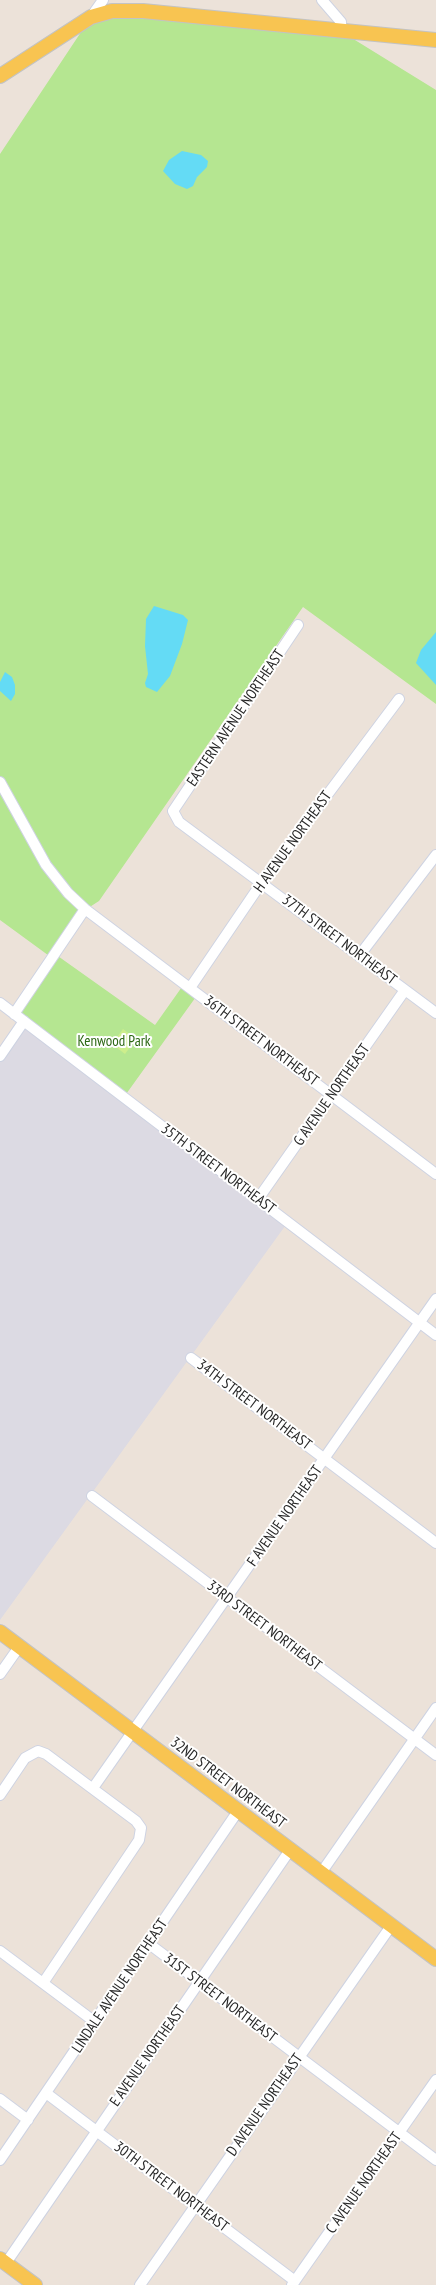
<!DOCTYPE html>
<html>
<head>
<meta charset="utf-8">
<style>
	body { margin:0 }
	canvas { display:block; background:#ece2d9 }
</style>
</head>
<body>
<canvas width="436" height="2285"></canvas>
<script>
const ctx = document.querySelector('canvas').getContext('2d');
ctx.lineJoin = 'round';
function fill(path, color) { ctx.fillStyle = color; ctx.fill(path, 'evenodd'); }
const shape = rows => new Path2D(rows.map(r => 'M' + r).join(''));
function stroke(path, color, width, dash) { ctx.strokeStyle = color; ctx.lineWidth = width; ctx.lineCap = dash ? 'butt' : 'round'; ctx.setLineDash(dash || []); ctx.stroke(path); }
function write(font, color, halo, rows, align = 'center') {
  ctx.font = font + ' "PT Sans Narrow",sans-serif'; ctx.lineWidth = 4; ctx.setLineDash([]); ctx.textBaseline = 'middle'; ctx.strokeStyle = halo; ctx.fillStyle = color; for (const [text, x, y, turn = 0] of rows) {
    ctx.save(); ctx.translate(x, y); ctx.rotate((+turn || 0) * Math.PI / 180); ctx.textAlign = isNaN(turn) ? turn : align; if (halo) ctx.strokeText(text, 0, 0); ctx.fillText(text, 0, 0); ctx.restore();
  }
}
fill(shape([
	[24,1021,288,1222,0,1620,0,1056]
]), '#dcdae3');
fill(shape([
	[112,11,342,32,436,90,436,704,303,607,99,901,85,910,55,954,155,1025,184,984,198,994,124,1097,14,1014,52,958,0,920,0,154,91,17]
]), '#b5e691');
fill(shape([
	[123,1029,136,1039,125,1054,112,1044]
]), '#cdee8c');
fill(shape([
	[182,151,201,155,208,161,207,167,197,177,193,186,187,189,175,184,163,171,169,160],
	[154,606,183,615,188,620,182,644,170,676,157,692,146,687,145,683,148,674,145,646,146,619],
	[436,632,436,685,416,663,421,650],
	[5,672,12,677,15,685,15,694,11,701,0,691,0,682]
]), '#64dbf5');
const minor = shape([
	[322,0,341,22,342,32],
	[91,17,103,0],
	[298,625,173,811,179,822,436,1013],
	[0,782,46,865,68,893,85,909,436,1174],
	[359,956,436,855],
	[190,988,262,882,399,699],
	[0,1003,436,1335],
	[14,1014,85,909],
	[0,1056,24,1021],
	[258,1199,405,990],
	[191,1358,436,1543],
	[92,1496,436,1755],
	[0,1674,19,1647],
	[93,1788,436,1299],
	[0,1795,25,1758,38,1751,46,1754,136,1821,141,1828,139,1840,43,1983],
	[321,1873,436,1708],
	[148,1943,436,2160],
	[0,1951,95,2022],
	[46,2093,295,2281],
	[0,2099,28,2120],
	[0,2160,238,1811],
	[6,2263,290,1850],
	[140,2285,391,1926],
	[292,2285,436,2080]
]);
const major = shape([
	[0,76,91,17,112,11,143,11,436,40],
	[0,1632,436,1959],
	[0,2259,35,2285]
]);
stroke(minor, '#ced3e2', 12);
stroke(major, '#c3c3c3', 16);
stroke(minor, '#fff', 10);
stroke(major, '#f8c451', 14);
write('15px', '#282828', '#fff', [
	["EASTERN AVENUE NORTHEAST",236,718,-56],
	["H AVENUE NORTHEAST",293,842,-54],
	["37TH STREET NORTHEAST",339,940,37],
	["36TH STREET NORTHEAST",261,1041,37],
	["G AVENUE NORTHEAST",332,1095,-55],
	["35TH STREET NORTHEAST",218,1169,37],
	["34TH STREET NORTHEAST",254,1405,37],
	["F AVENUE NORTHEAST",285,1516,-55],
	["33RD STREET NORTHEAST",264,1626,37],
	["32ND STREET NORTHEAST",228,1783,37],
	["LINDALE AVENUE NORTHEAST",120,1986,-56],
	["31ST STREET NORTHEAST",220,1998,37],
	["E AVENUE NORTHEAST",148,2056,-55],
	["D AVENUE NORTHEAST",265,2105,-55],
	["C AVENUE NORTHEAST",364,2183,-55],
	["30TH STREET NORTHEAST",171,2187,37]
]);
write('15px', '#2d6815', '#fff', [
	["Kenwood Park",114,1042]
]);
</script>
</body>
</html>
